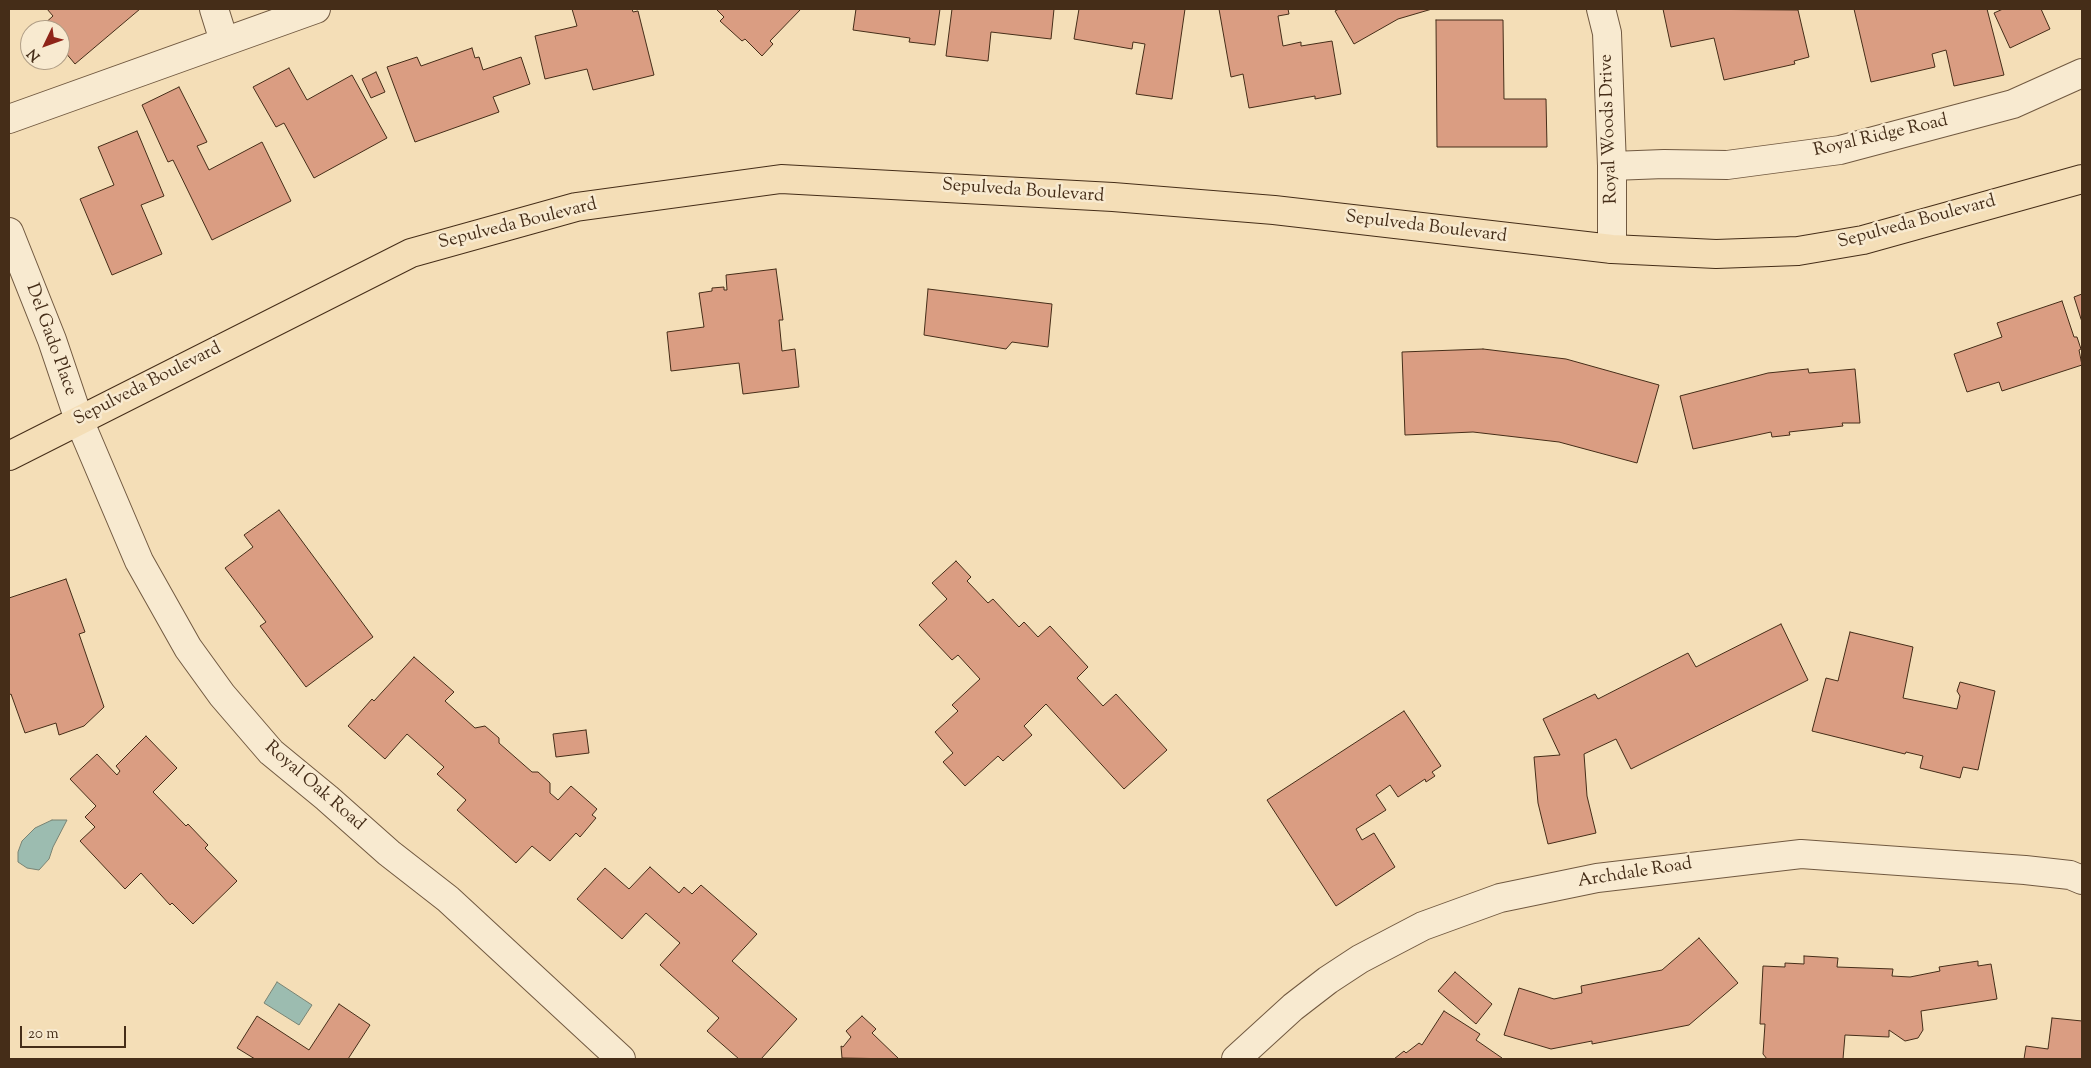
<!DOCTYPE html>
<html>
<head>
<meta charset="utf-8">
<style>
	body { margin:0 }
	#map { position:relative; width:2091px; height:1068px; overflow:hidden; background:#f4deb7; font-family:"Sorts Mill Goudy",serif }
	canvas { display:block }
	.frame { position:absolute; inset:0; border:10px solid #452d18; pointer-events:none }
	.north { position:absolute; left:20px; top:20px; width:50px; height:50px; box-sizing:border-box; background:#f8ead0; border:1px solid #b09e86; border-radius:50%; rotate:228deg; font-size:14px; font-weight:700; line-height:20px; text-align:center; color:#452d18 }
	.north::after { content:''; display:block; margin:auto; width:18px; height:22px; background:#8f2418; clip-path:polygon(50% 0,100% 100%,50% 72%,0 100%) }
	.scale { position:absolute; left:20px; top:1026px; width:106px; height:22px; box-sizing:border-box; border:2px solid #452d18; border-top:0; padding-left:6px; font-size:15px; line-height:18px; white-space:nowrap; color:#452d18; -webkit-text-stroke:4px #f8ead0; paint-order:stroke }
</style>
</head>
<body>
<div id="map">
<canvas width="2091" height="1068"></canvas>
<div class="frame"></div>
<div class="north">N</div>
<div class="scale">20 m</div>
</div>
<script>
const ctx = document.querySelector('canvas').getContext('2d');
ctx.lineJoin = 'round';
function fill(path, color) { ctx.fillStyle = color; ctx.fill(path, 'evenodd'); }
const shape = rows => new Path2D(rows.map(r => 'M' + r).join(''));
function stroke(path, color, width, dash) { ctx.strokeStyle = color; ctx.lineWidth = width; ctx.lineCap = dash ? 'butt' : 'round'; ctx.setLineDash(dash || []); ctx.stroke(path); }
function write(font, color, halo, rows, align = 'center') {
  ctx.font = font + ' "Sorts Mill Goudy",serif'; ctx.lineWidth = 5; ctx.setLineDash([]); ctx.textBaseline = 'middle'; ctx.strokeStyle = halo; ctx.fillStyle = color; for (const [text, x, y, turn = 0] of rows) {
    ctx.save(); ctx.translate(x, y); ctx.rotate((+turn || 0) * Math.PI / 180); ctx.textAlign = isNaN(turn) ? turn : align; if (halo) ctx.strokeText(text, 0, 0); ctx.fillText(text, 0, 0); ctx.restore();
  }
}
const water = shape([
	[52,820,67,820,53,847,49,859,39,870,27,868,18,862,18,852,22,841,35,828,52,820],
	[277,982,312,1005,299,1025,264,1003,277,982]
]);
fill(water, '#9cbcb0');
stroke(water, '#798373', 1);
const building = shape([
	[47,9,140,9,75,64,60,46,60,30,46,30,42,26,53,16,47,9],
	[572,9,632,9,633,12,638,11,654,75,593,90,587,69,545,79,535,36,577,26,572,9],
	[716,9,801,9,770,41,773,44,762,56,745,39,742,41,720,21,724,17,716,9],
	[856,9,940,9,935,45,909,42,910,38,853,30,856,9],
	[952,9,1054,9,1051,39,991,32,988,61,946,56,952,9],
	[1079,9,1185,9,1172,99,1136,94,1145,44,1133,42,1132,49,1074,39,1079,9],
	[1219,9,1288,9,1289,14,1278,16,1283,46,1301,42,1301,46,1332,41,1341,94,1315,99,1315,96,1249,108,1243,74,1231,77,1219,9],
	[1339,9,1432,9,1398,19,1354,44,1335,11,1339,9],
	[1663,9,1798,10,1809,57,1794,61,1795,64,1724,80,1714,38,1671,47,1663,9],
	[1854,9,1987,9,2004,75,1954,86,1946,50,1932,54,1935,67,1871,82,1854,9],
	[2003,9,2041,9,2050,29,2010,48,1994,13,2003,9],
	[1436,20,1503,20,1504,99,1546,99,1547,147,1437,147,1436,20],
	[472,48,475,58,479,57,483,70,521,57,530,84,493,97,499,112,415,142,387,67,417,57,421,66,472,48],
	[289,68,307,100,352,75,387,138,314,178,284,123,276,127,253,87,289,68],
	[376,72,385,92,371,98,362,79,376,72],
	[179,87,207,142,197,146,209,170,262,142,291,201,212,240,173,160,168,162,142,105,179,87],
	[137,131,164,196,141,205,162,254,112,275,80,199,114,185,98,147,137,131],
	[776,269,783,320,779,320,782,351,795,349,799,387,743,394,739,363,671,371,667,332,704,327,699,293,712,291,712,288,724,287,724,290,727,290,726,275,776,269],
	[928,289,1052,304,1048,347,1012,342,1006,349,924,335,928,289],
	[2082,294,2082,322,2074,297,2082,294],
	[2062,301,2074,337,2077,337,2081,349,2079,350,2082,365,2002,391,1999,382,1967,392,1954,354,2002,337,1997,323,2062,301],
	[1483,349,1566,359,1659,385,1637,463,1559,442,1473,432,1405,435,1402,352,1483,349],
	[1808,369,1809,373,1855,369,1860,423,1842,423,1843,426,1789,432,1790,435,1772,437,1771,432,1693,449,1680,396,1768,373,1808,369],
	[279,510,373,637,306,687,260,626,266,622,225,568,253,547,244,535,279,510],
	[956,561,971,577,967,581,988,603,993,599,1019,627,1024,622,1038,637,1050,626,1088,667,1077,678,1103,706,1116,694,1167,750,1124,789,1046,704,1024,726,1032,735,1003,761,998,756,965,786,943,762,953,753,935,732,958,711,952,705,980,679,958,655,952,660,919,625,947,599,932,583,956,561],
	[66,579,85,632,79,634,104,707,84,726,59,735,56,723,25,733,11,694,9,695,9,598,66,579],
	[1781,624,1808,680,1631,769,1616,739,1584,754,1587,796,1596,833,1548,844,1538,803,1534,757,1560,755,1543,719,1595,694,1598,699,1688,653,1696,667,1781,624],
	[1850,632,1913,647,1903,698,1957,709,1960,696,1957,691,1960,682,1995,691,1978,770,1963,767,1960,778,1920,768,1923,756,1906,752,1905,754,1812,731,1826,678,1838,681,1850,632],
	[414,657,454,692,445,701,475,728,485,726,499,738,499,743,532,772,538,772,550,783,550,793,558,800,571,786,597,809,592,815,596,818,580,837,576,833,550,861,532,846,516,863,457,810,466,800,437,774,444,767,407,734,385,759,348,726,372,699,374,701,414,657],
	[1404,711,1441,766,1432,772,1435,776,1426,782,1425,779,1398,797,1390,785,1376,795,1386,810,1356,829,1362,840,1374,833,1395,867,1336,906,1267,800,1404,711],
	[586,730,589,753,556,757,553,734,586,730],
	[146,736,177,768,153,792,186,826,188,824,208,845,205,848,237,881,193,924,172,903,170,905,141,873,125,889,80,841,95,827,85,817,96,806,70,779,97,754,117,775,120,771,116,766,146,736],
	[650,867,679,893,684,887,692,894,701,885,757,934,732,961,797,1019,761,1059,739,1059,707,1031,719,1018,660,965,680,943,646,913,622,939,577,899,605,868,629,889,650,867],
	[1699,938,1738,983,1689,1025,1592,1044,1592,1041,1551,1049,1504,1035,1519,988,1554,999,1582,993,1581,986,1662,970,1699,938],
	[1804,956,1838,958,1837,967,1893,969,1892,976,1910,977,1940,971,1939,967,1978,961,1978,966,1991,964,1997,999,1921,1011,1923,1030,1918,1038,1905,1041,1889,1030,1889,1037,1845,1035,1843,1059,1767,1059,1763,1054,1765,1024,1760,1024,1763,966,1785,967,1785,963,1804,964,1804,956],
	[1455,972,1492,1004,1476,1024,1438,991,1455,972],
	[339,1004,370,1025,348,1059,255,1059,237,1048,257,1016,309,1050,339,1004],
	[1444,1011,1480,1034,1476,1040,1502,1058,1501,1059,1394,1059,1404,1051,1406,1053,1419,1043,1422,1045,1444,1011],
	[862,1016,876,1029,872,1033,899,1059,842,1058,841,1046,843,1047,851,1037,846,1031,862,1016],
	[2052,1018,2082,1021,2082,1059,2024,1059,2026,1046,2048,1049,2052,1018]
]);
fill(building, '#da9d82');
stroke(building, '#452d18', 1);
const minor = shape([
	[214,9,224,41],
	[1601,9,1607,33,1612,166,1612,249],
	[9,119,316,9],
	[1612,166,1664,164,1727,165,1840,150,2013,104,2082,73],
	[9,232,52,340,79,420,139,561,188,648,222,695,271,752,327,798,389,853,448,899,621,1059],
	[1236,1059,1293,1007,1328,980,1360,959,1423,926,1500,898,1597,878,1801,854,2025,870,2070,875,2082,880]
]);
const major = shape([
	[9,456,411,253,576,207,781,179,1113,197,1274,210,1612,249,1716,254,1798,251,1863,240,2082,179]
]);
stroke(minor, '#715940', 30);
stroke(major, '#452d18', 30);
stroke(minor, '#f8ead0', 28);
stroke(major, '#f4deb7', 28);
write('18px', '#452d18', '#f8ead0', [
	["Royal Woods Drive",1610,129,-92],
	["Royal Ridge Road",1881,137,-13],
	["Sepulveda Boulevard",1023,192,4],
	["Sepulveda Boulevard",1917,223,-15],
	["Sepulveda Boulevard",518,225,-14],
	["Sepulveda Boulevard",1426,228,7],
	["Del Gado Place",50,340,70],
	["Sepulveda Boulevard",148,385,-27],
	["Royal Oak Road",314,787,41],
	["Archdale Road",1635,874,-9]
]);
</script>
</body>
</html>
